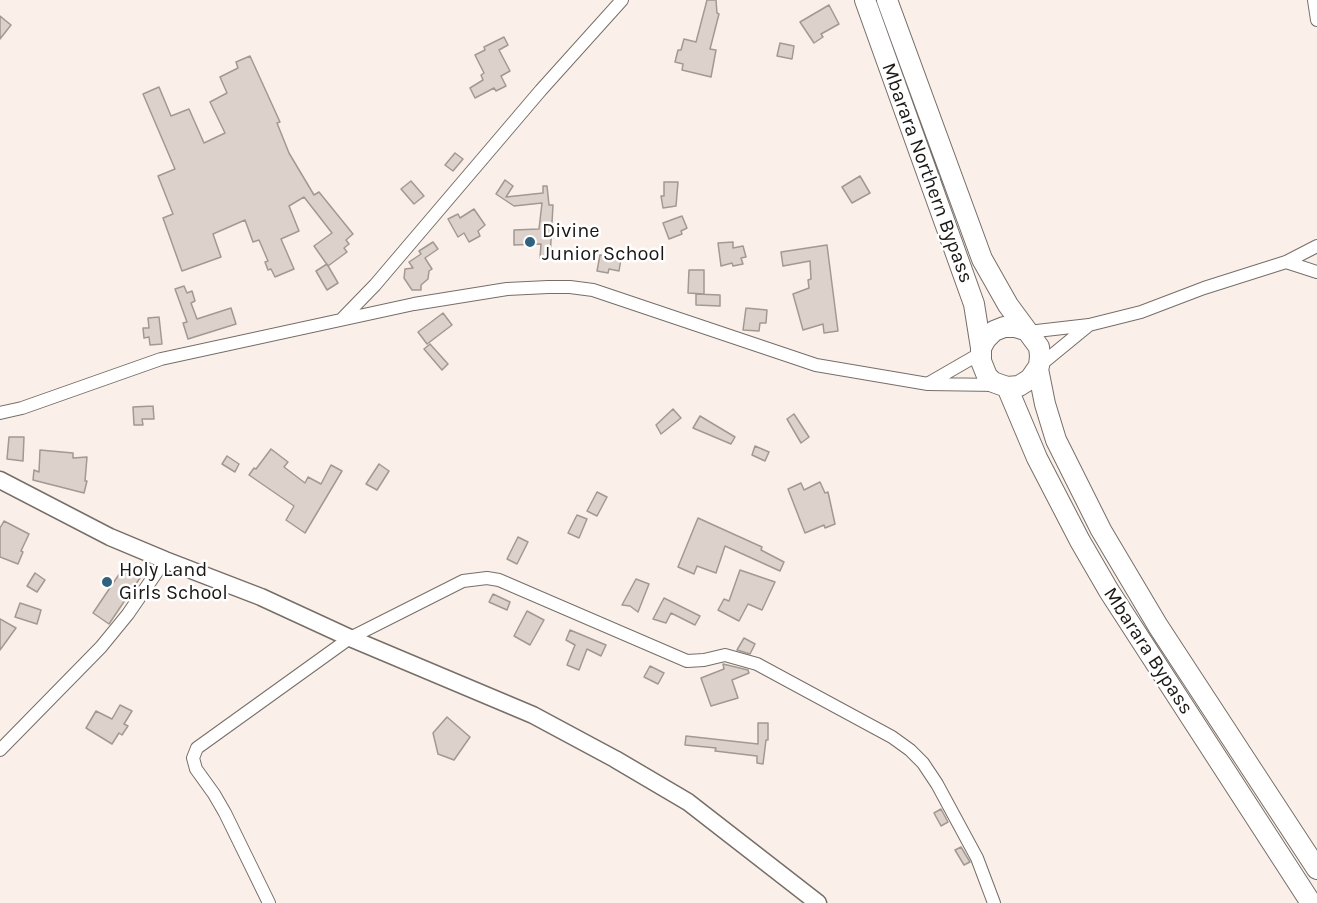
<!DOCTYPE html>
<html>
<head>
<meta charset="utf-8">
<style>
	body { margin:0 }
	canvas { display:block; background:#faf0e9 }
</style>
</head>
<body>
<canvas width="1317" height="903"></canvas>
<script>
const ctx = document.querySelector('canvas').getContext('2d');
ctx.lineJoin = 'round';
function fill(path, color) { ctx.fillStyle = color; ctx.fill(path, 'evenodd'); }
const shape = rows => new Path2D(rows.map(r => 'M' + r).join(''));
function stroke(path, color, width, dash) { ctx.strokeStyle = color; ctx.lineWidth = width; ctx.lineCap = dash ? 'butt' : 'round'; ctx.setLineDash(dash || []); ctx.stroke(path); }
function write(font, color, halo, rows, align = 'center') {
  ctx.font = font + ' Karla,sans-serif'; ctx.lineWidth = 5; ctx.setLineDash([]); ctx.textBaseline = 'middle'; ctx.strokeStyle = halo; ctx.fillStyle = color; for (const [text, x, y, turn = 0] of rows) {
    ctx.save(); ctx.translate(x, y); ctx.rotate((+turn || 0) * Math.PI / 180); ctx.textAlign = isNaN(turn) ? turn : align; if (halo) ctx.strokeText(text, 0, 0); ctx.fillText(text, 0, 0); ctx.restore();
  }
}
const building = shape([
	[707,0,716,0,717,13,719,14,710,49,716,50,711,77,682,70,683,64,675,62,678,50,681,50,684,39,696,42,707,0],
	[829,5,839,24,821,34,823,37,814,43,800,22,829,5],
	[0,16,11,25,0,39,0,16],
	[504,37,508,45,499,50,510,71,501,76,506,86,496,91,494,88,475,98,470,88,483,80,481,75,484,73,475,55,485,50,484,47,504,37],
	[780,43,794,46,792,59,777,56,780,43],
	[250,56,280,122,277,123,289,153,314,195,319,192,353,234,346,240,349,244,344,248,347,252,328,266,314,246,332,233,304,197,289,206,299,231,281,239,294,269,275,277,271,269,268,270,265,262,268,261,259,240,253,242,245,220,213,234,221,257,182,271,163,218,173,214,158,176,175,169,143,94,159,87,171,116,189,109,204,143,225,133,210,102,227,93,220,77,238,68,236,62,250,56],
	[455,153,463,159,453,171,445,165,455,153],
	[860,176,870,193,852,203,842,187,860,176],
	[505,180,513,186,506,197,543,193,543,186,547,186,549,205,553,205,550,258,540,258,541,244,514,245,514,230,539,229,542,203,514,206,496,194,505,180],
	[411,181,424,196,414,204,401,189,411,181],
	[664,182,678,182,676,206,663,208,661,196,664,196,664,182],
	[474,209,485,225,478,231,480,236,469,242,464,233,458,237,448,219,458,214,460,218,474,209],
	[682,216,687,228,681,231,682,234,669,239,663,223,682,216],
	[433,242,438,249,425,258,432,269,429,271,428,279,421,285,421,290,412,290,404,278,405,269,413,268,409,262,421,254,419,251,433,242],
	[733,242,733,248,743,246,746,257,741,258,743,264,733,266,732,263,721,266,718,243,733,242],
	[827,245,838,331,824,333,823,324,803,330,793,294,809,288,808,280,811,279,810,261,783,266,781,252,827,245],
	[600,255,621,259,619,271,609,269,608,273,597,271,600,255],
	[327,264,338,283,327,290,316,271,327,264],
	[689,270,704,270,704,294,688,293,689,270],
	[184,286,187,293,192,291,195,301,191,303,197,319,231,308,236,324,188,339,183,323,187,322,175,289,184,286],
	[696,294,720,295,720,306,696,305,696,294],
	[746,308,767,310,766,323,760,323,759,331,743,330,746,308],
	[443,313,452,325,427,344,418,332,443,313],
	[159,317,162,344,150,345,149,337,144,338,143,328,149,328,148,318,159,317],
	[430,344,448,364,442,370,424,349,430,344],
	[153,406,154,419,142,419,143,425,134,425,133,407,153,406],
	[673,409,681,418,661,434,656,425,673,409],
	[794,414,809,437,801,443,787,419,794,414],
	[700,416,735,437,731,444,693,428,700,416],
	[9,437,24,437,23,461,7,459,9,437],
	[755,446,769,452,765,461,752,455,755,446],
	[271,449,288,462,284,467,305,483,308,477,321,484,331,465,342,471,305,533,286,520,294,506,249,475,254,468,256,469,271,449],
	[40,450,73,453,73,458,87,457,85,481,87,481,84,493,33,480,34,470,39,472,40,450],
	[227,456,239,464,235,472,222,464,227,456],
	[379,464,389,471,377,490,366,484,379,464],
	[820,482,825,493,828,492,835,524,825,528,824,525,805,533,788,489,801,483,804,490,820,482],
	[597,492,607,497,597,516,587,511,597,492],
	[577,515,587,519,579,538,568,533,577,515],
	[698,518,762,547,761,550,784,562,780,571,725,546,716,573,697,566,694,574,678,567,698,518],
	[4,521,29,534,21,551,23,552,18,564,0,557,0,528,4,521],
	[518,537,528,542,517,564,507,559,518,537],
	[124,567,140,578,109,624,93,613,124,567],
	[740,570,775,582,762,610,748,604,739,621,718,610,724,599,729,601,740,570],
	[35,573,45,580,37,592,27,586,35,573],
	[636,579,649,584,638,612,630,606,622,605,636,579],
	[493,594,510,602,507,610,489,602,493,594],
	[664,598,700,616,695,625,671,613,666,623,653,619,664,598],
	[20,603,41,610,37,624,15,617,20,603],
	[527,611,544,620,530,645,514,636,527,611],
	[0,619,16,628,0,650,0,619],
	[570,630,606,645,601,656,587,649,579,670,567,665,575,645,566,640,570,630],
	[744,638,755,644,750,654,737,650,744,638],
	[723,664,748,670,749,673,732,680,738,698,711,706,701,678,724,669,723,664],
	[650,666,664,673,658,684,644,677,650,666],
	[120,705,132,711,124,724,128,726,122,735,119,733,112,744,86,728,96,711,112,719,120,705],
	[447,717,470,737,454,760,438,754,433,733,447,717],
	[758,723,768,723,768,740,766,740,763,764,757,763,757,756,715,751,716,748,685,745,686,736,758,744,758,723],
	[941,809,948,822,941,826,934,813,941,809],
	[961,847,970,862,964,865,955,850,961,847]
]);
fill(building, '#dcd2cb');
stroke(building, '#a29992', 1.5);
const minor = shape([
	[1314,0,1317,20],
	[1286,262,1317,272],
	[342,319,375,285,541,90,622,0],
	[1028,332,1089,325,1141,312,1204,288,1286,262,1317,246],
	[1039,366,1089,325],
	[929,383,981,353],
	[0,413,22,408,161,359,414,304,507,289,548,287,570,287,593,290,816,365,928,384,997,385],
	[0,750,101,647,128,614,165,560],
	[269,903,225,813,214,794,196,769,193,758,197,748,350,638,463,581,487,578,499,580,687,661,704,660,725,655,757,664,892,737,910,750,923,763,937,784,977,858,994,903]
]);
const secondary = shape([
	[0,480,110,537,165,560,261,597,350,638,533,715,615,759,688,802,818,903]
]);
const trunk = shape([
	[865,0,974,304,981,348],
	[887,0,982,259,1008,305,1039,347,1040,356,1039,366,1030,379,1019,386,1007,387,993,382,987,376,981,361,981,348,986,339,994,331,1004,327,1015,327,1025,330],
	[1038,369,1045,404,1056,440,1101,530,1158,626,1317,869],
	[1007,387,1037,458,1080,541,1109,591,1311,903]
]);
stroke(minor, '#776e68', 14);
stroke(secondary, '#776e68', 19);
stroke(trunk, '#776e68', 22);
stroke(minor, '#fff', 12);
stroke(secondary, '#fff', 16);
stroke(trunk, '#fff', 20);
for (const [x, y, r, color] of [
	[530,242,6,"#306280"],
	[107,582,6,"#306280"]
]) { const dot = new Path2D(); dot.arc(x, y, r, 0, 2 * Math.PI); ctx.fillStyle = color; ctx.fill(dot); stroke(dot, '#fff', 2); }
write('20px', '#1a1715', '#fff', [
	["Mbarara Northern Bypass",927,173,70],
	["Mbarara Bypass",1148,651,57]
]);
write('20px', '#1a1715', '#fff', [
	["Divine",542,231],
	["Junior School",542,254],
	["Holy Land",119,570],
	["Girls School",119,593]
], 'left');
</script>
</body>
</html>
